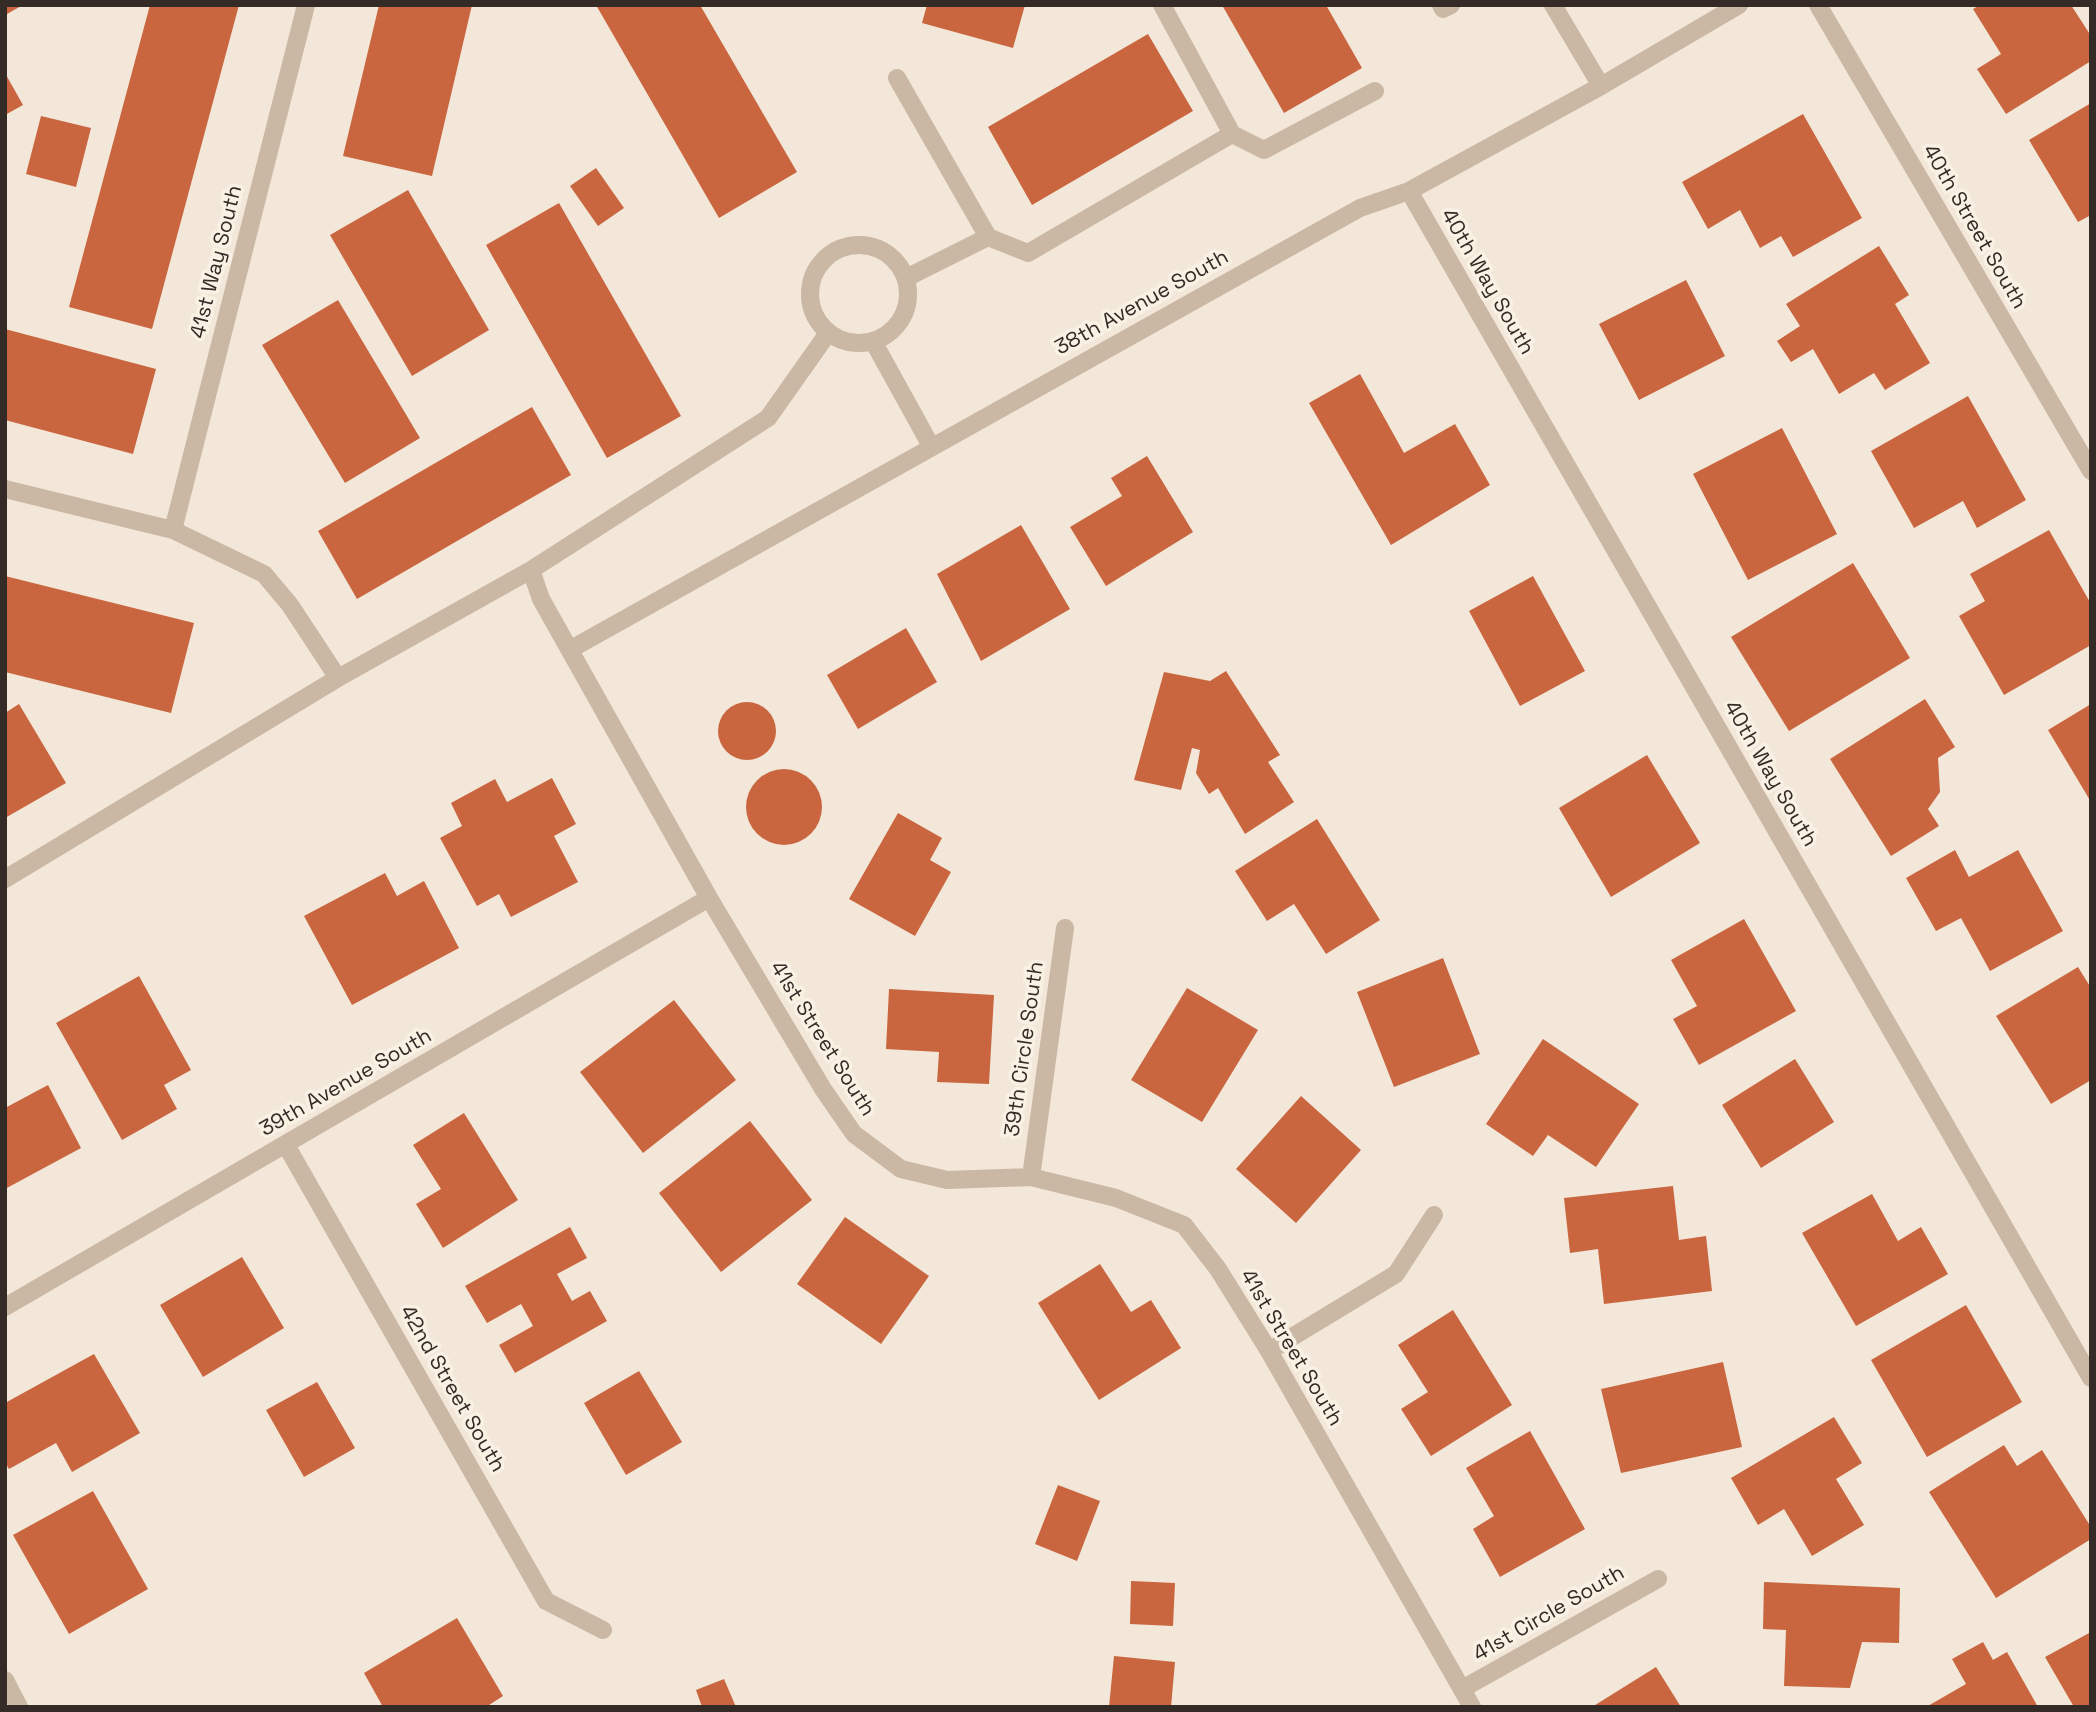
<!DOCTYPE html>
<html>
<head>
<meta charset="utf-8">
<style>
	body { margin:0 }
	#map { position:relative; width:2096px; height:1712px; overflow:hidden; background:#f2e7d8; font-family:"Space Grotesk",sans-serif }
	canvas { display:block }
	.frame { position:absolute; inset:0; border:7px solid #352b26; pointer-events:none }
</style>
</head>
<body>
<div id="map">
<canvas width="2096" height="1712"></canvas>
<div class="frame"></div>
</div>
<script>
const ctx = document.querySelector('canvas').getContext('2d');
ctx.lineJoin = 'round';
function fill(path, color) { ctx.fillStyle = color; ctx.fill(path, 'evenodd'); }
const shape = rows => new Path2D(rows.map(r => 'M' + r).join(''));
function stroke(path, color, width, dash) { ctx.strokeStyle = color; ctx.lineWidth = width; ctx.lineCap = dash ? 'butt' : 'round'; ctx.setLineDash(dash || []); ctx.stroke(path); }
function write(font, color, halo, rows, align = 'center') {
  ctx.font = font + ' "Space Grotesk",sans-serif'; ctx.lineWidth = 7; ctx.setLineDash([]); ctx.textBaseline = 'middle'; ctx.strokeStyle = halo; ctx.fillStyle = color; for (const [text, x, y, turn = 0] of rows) {
    ctx.save(); ctx.translate(x, y); ctx.rotate((+turn || 0) * Math.PI / 180); ctx.textAlign = isNaN(turn) ? turn : align; if (halo) ctx.strokeText(text, 0, 0); ctx.fillText(text, 0, 0); ctx.restore();
  }
}
fill(shape([
	[5,5,23,5,7,14],
	[150,5,239,5,152,329,69,307],
	[379,5,472,5,432,176,343,156],
	[596,5,700,5,797,172,719,218],
	[927,5,1025,5,1013,48,922,23],
	[1222,5,1326,5,1362,68,1284,113],
	[1980,5,2071,5,2091,36,2091,61,2006,114,1977,69,2001,54,1973,9],
	[1148,34,1193,111,1032,205,988,127],
	[5,73,23,105,5,115],
	[2091,103,2091,215,2078,222,2029,140],
	[1803,114,1862,218,1793,257,1781,236,1760,248,1740,210,1708,229,1682,182],
	[41,116,91,128,76,187,26,174],
	[596,168,624,208,598,226,570,186],
	[408,190,489,330,412,376,330,235],
	[559,203,681,416,607,458,486,245],
	[1879,246,1909,295,1895,304,1930,363,1885,390,1874,373,1839,394,1813,349,1791,362,1777,341,1800,326,1786,304],
	[1686,280,1725,356,1639,400,1599,324],
	[338,300,420,438,345,483,262,345],
	[5,329,156,369,133,454,5,420],
	[1360,374,1404,453,1455,424,1490,485,1391,545,1309,403],
	[1968,396,2026,500,1977,528,1963,501,1914,528,1871,451],
	[532,407,571,475,357,599,318,531],
	[1782,428,1837,534,1748,580,1693,474],
	[1147,456,1193,532,1106,586,1070,527,1122,496,1111,478],
	[1021,525,1070,609,981,661,937,574],
	[2049,530,2091,604,2091,645,2004,695,1959,616,1985,601,1970,574],
	[1853,563,1910,658,1789,731,1731,637],
	[5,576,194,623,171,713,5,672],
	[1533,576,1585,671,1520,706,1469,611],
	[906,628,937,682,858,729,827,675],
	[1226,671,1280,755,1268,762,1294,802,1245,834,1218,788,1209,794,1196,773,1200,750,1192,748,1181,790,1134,780,1164,672,1210,681],
	[1925,699,1955,747,1938,758,1940,792,1928,809,1939,826,1891,856,1830,759],
	'718 731a29 29 0 1 1 58 0a29 29 0 1 1-58 0Z',
	[19,704,66,783,5,818,5,713],
	[2091,704,2091,802,2048,730],
	[1647,755,1700,843,1611,897,1559,808],
	'746 807a38 38 0 1 1 76 0a38 38 0 1 1-76 0Z',
	[552,778,576,824,554,836,578,882,511,917,499,894,477,906,440,838,462,826,451,803,495,779,507,802],
	[898,813,942,838,930,860,951,872,915,936,849,899],
	[1317,819,1380,920,1326,954,1294,904,1267,921,1235,871],
	[1955,850,1969,877,2018,850,2063,931,1990,971,1961,918,1936,931,1906,878],
	[385,873,397,896,424,881,459,948,352,1005,304,916],
	[1744,919,1796,1011,1699,1065,1673,1019,1697,1006,1671,960],
	[1443,958,1480,1054,1394,1087,1357,992],
	[2078,967,2091,988,2091,1080,2051,1104,1996,1016],
	[139,976,191,1070,164,1085,177,1109,122,1140,56,1023],
	[1187,988,1258,1030,1202,1122,1131,1080],
	[889,989,994,995,989,1084,937,1082,939,1052,886,1049],
	[674,1000,736,1080,643,1153,580,1072],
	[1543,1039,1639,1104,1596,1167,1548,1135,1533,1156,1486,1124],
	[1795,1059,1834,1122,1761,1168,1722,1105],
	[48,1085,81,1148,5,1189,5,1108],
	[1301,1096,1361,1150,1296,1223,1236,1169],
	[464,1113,518,1200,443,1248,416,1204,441,1189,413,1145],
	[750,1121,812,1200,721,1272,659,1193],
	[1673,1186,1679,1240,1706,1236,1712,1291,1604,1304,1598,1249,1570,1253,1564,1198],
	[1872,1194,1898,1241,1921,1227,1948,1274,1856,1326,1802,1233],
	[845,1217,929,1276,881,1344,797,1284],
	[570,1227,587,1258,557,1274,572,1301,590,1291,607,1321,515,1373,499,1345,533,1326,521,1304,487,1323,465,1286],
	[242,1257,284,1328,203,1377,160,1305],
	[1100,1264,1131,1312,1151,1300,1181,1348,1099,1400,1038,1303],
	[1966,1305,2022,1402,1927,1457,1871,1360],
	[1453,1310,1512,1405,1431,1456,1401,1409,1428,1392,1398,1345],
	[94,1354,140,1433,72,1472,56,1443,9,1469,5,1462,5,1403],
	[1723,1362,1742,1447,1621,1473,1601,1389],
	[639,1371,682,1442,626,1475,584,1403],
	[317,1382,355,1448,304,1477,266,1410],
	[1834,1417,1862,1463,1836,1479,1864,1525,1812,1556,1784,1509,1758,1525,1731,1478],
	[1530,1431,1585,1529,1500,1577,1473,1529,1494,1516,1466,1468],
	[2004,1445,2017,1466,2042,1450,2091,1527,2091,1539,1996,1598,1929,1492],
	[1058,1485,1100,1501,1077,1561,1035,1544],
	[93,1491,148,1589,69,1634,13,1535],
	[1131,1581,1175,1583,1173,1626,1130,1624],
	[1764,1582,1900,1588,1899,1643,1862,1642,1850,1688,1784,1686,1786,1630,1763,1629],
	[457,1618,503,1696,486,1707,383,1707,364,1673],
	[2091,1632,2091,1707,2074,1707,2045,1657],
	[1983,1642,1993,1660,2007,1652,2038,1707,1926,1707,1966,1684,1952,1659],
	[1114,1656,1175,1662,1171,1707,1109,1707],
	[1656,1667,1681,1707,1592,1707],
	[724,1679,736,1707,702,1707,696,1690]
]), '#c9663f');
stroke(shape([
	[1553,5,1601,86],
	[897,78,988,237],
	[873,341,931,446]
]), '#cab7a4', 18);
stroke(shape([
	[1162,5,1232,134,1264,150,1375,91],
	[1441,5,1443,9,1451,5],
	[1818,5,2091,471],
	[1409,191,2091,1378],
	'810 294a49 49 0 1 1 98 0a49 49 0 1 1-98 0Z',
	[906,278,988,237,1028,253,1232,134],
	[5,489,173,530,264,574,290,605,338,678],
	[173,530,306,5],
	[531,570,541,599,709,898,823,1089,854,1134,901,1169,947,1180,1031,1177,1116,1198,1184,1225,1218,1269,1269,1351,1472,1707],
	[571,649,1360,208,1409,191,1601,86,1739,5],
	[5,879,338,678,531,570,768,418,828,333],
	[286,1145,546,1601,603,1630],
	[1031,1177,1065,928],
	[5,1307,709,898],
	[1269,1351,1396,1274,1434,1215],
	[5,1680,19,1707],
	[1462,1689,1658,1579]
]), '#cab7a4', 18);
write('21px', '#352b26', '#f9f1e4', [
	["40th Street South",1974,227,60],
	["41st Way South",217,262,-76],
	["40th Way South",1487,282,60],
	["38th Avenue South",1142,303,-29],
	["40th Way South",1770,774,60],
	["41st Street South",822,1039,58],
	["39th Circle South",1025,1049,-82],
	["39th Avenue South",346,1083,-30],
	["41st Street South",1291,1348,59],
	["42nd Street South",452,1389,60],
	["41st Circle South",1549,1614,-30]
]);
</script>
</body>
</html>
